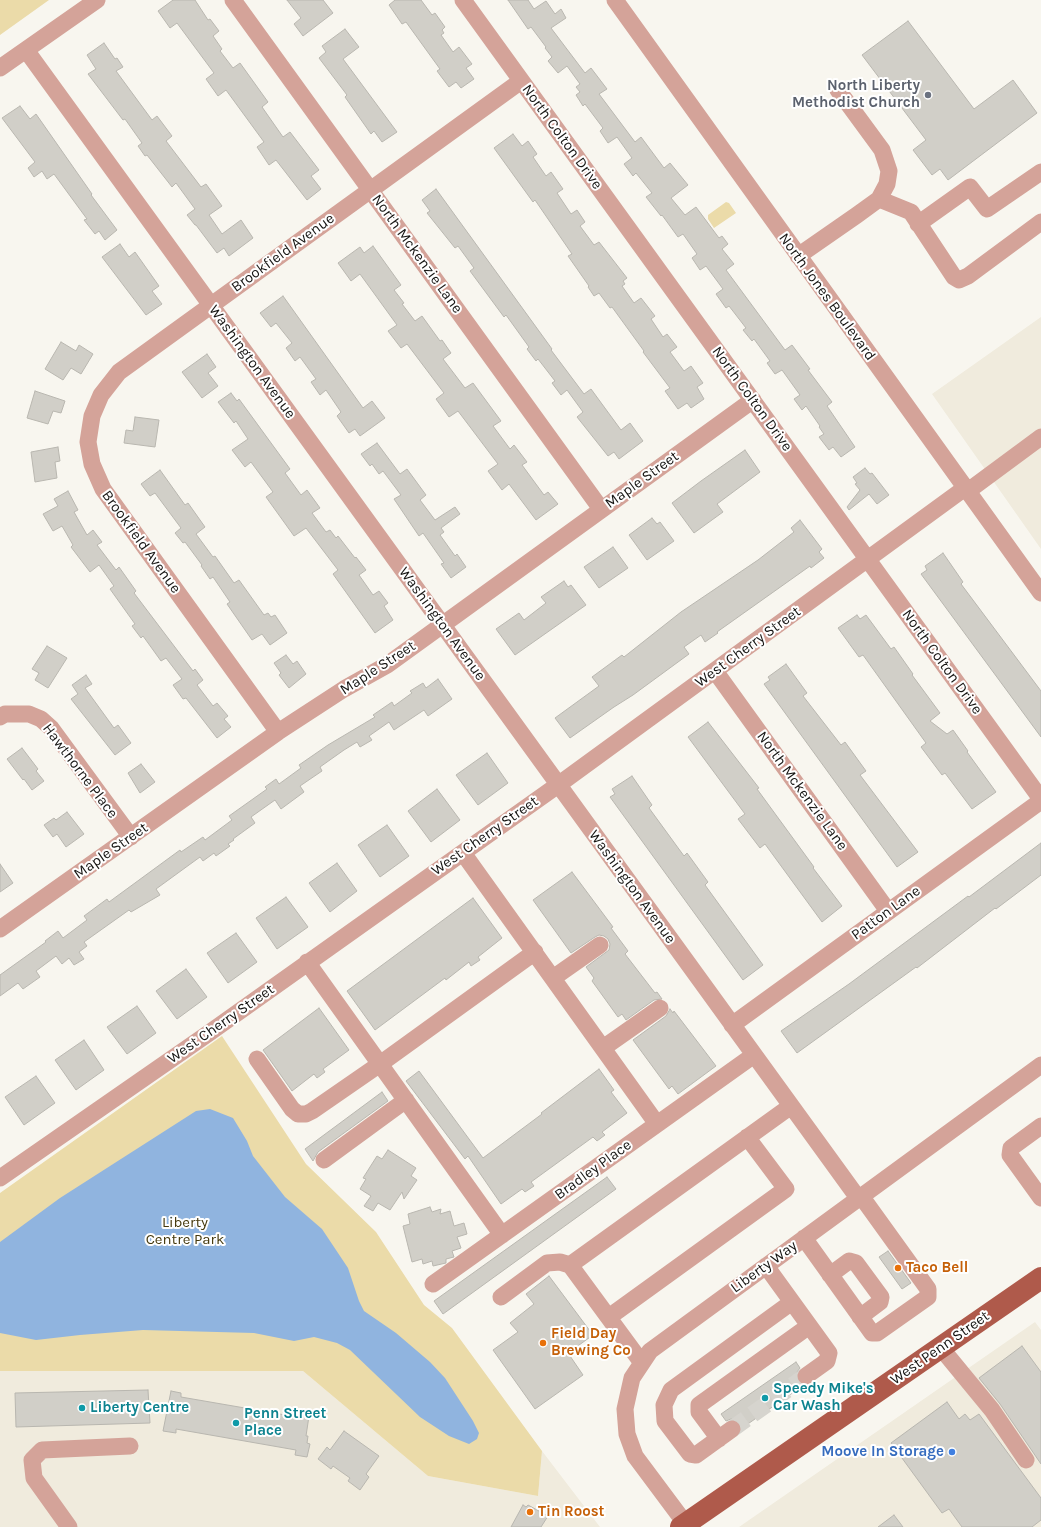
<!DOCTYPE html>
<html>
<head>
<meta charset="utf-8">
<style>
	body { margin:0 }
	canvas { display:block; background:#f8f6ef }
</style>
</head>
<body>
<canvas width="1041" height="1527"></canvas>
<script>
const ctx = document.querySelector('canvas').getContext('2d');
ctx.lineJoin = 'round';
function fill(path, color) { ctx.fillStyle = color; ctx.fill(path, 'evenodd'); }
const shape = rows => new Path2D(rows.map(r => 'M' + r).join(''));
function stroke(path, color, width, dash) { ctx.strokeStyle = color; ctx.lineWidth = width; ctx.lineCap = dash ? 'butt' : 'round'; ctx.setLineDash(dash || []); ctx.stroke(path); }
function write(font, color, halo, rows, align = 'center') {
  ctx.font = font + ' Karla,sans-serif'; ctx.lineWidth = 4; ctx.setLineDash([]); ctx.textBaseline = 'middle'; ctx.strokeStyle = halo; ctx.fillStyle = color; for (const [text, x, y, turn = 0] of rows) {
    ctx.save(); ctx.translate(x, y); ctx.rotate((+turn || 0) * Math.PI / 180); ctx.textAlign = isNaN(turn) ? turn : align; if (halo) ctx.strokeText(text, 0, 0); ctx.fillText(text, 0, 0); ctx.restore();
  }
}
fill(shape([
	[1041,317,1041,549,932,394],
	[1035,1322,1041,1330,1041,1527,739,1527],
	[0,1371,303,1371,428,1476,538,1496,542,1451,600,1527,0,1527]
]), '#f0ebdd');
fill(shape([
	[0,0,49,0,0,35],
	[726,202,729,203,736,213,714,228,708,219,708,215],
	[222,1036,306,1164,376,1232,424,1305,452,1328,542,1451,538,1496,428,1476,303,1371,0,1371,0,1193]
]), '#ebdba9');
fill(shape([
	[210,1109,233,1118,247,1141,253,1156,285,1197,322,1229,348,1268,359,1301,364,1311,396,1333,430,1362,445,1378,473,1421,479,1433,477,1439,469,1444,449,1436,420,1417,350,1350,337,1343,314,1337,294,1341,254,1333,143,1330,80,1335,36,1340,0,1333,0,1242,60,1198,196,1111]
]), '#90b4df');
const building = shape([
	[173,0,195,0,208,20,210,19,219,31,213,36,222,49,220,51,233,68,240,63,268,102,262,107,283,137,290,132,319,170,311,176,321,189,307,200,276,160,269,165,257,147,264,142,226,90,218,96,206,79,214,73,177,23,170,28,158,11,173,0],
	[287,0,323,0,333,13,303,36,294,24,301,18,287,0],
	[395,0,421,0,432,15,435,13,445,27,442,30,444,33,441,35,453,52,459,47,472,64,466,68,474,79,461,88,456,82,449,87,437,71,440,69,406,22,402,24,389,5,395,0],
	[508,0,528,0,534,9,546,1,555,14,561,9,566,18,551,28,585,73,591,68,607,89,599,94,635,142,641,137,664,168,670,163,688,185,671,198,685,215,696,207,719,238,722,236,728,244,722,249,734,264,726,270,785,350,792,345,810,369,808,370,832,402,827,406,855,447,841,457,833,447,829,450,819,437,824,434,819,427,820,426,806,406,802,410,794,399,800,395,782,370,775,374,767,363,770,361,754,339,752,341,743,330,746,328,729,306,726,308,716,294,723,289,706,266,700,270,692,258,697,254,683,234,678,237,662,215,661,216,646,197,652,193,636,173,633,176,624,164,632,158,617,137,608,143,600,131,603,128,585,104,583,106,576,95,580,92,576,87,580,84,567,66,558,73,548,61,552,57,545,48,546,47,531,27,528,29,508,0],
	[908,21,974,109,1013,80,1037,113,948,180,940,169,932,175,913,150,926,140,862,55,908,21],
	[345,29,359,47,343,59,397,132,382,142,374,131,371,134,345,97,347,95,319,58,326,52,322,46,345,29],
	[104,43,115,59,117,58,123,67,116,71,152,120,157,116,172,136,166,141,201,187,206,184,222,206,209,215,222,234,241,220,253,238,229,256,224,248,217,253,196,225,195,225,187,215,195,209,176,183,172,187,147,155,145,156,138,146,142,143,125,119,123,120,88,74,96,69,87,55,104,43],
	[20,106,30,119,36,114,92,194,91,195,117,230,105,240,99,231,95,234,84,220,87,219,54,174,47,179,42,171,34,177,28,168,35,162,2,118,20,106],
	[513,134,522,146,528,141,537,154,533,157,546,176,551,172,563,189,557,193,571,214,577,210,585,222,580,226,594,245,599,242,627,278,623,281,625,284,622,286,634,303,641,298,655,316,651,319,663,337,667,334,677,347,670,352,684,371,691,366,703,383,697,387,704,399,691,408,687,403,678,409,665,391,670,388,643,352,644,351,612,307,610,308,599,293,594,296,588,287,589,286,568,256,572,254,535,200,533,202,494,148,513,134],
	[436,189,552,349,551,350,584,394,591,389,621,430,630,423,643,441,619,459,614,452,608,456,577,417,583,412,567,390,561,395,552,383,555,381,538,359,536,361,527,349,529,347,506,315,504,317,470,271,474,268,458,246,455,248,427,213,430,211,422,200,436,189],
	[120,244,129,257,135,252,159,286,152,291,162,304,146,315,102,257,120,244],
	[373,246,401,285,394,290,404,303,402,304,415,321,422,316,440,341,442,340,451,353,443,359,465,388,473,383,501,421,493,426,510,449,514,445,527,462,522,465,544,495,548,492,558,504,536,520,509,484,502,490,488,471,498,464,458,411,449,417,436,399,444,393,407,344,401,348,388,331,397,325,360,274,351,281,338,263,360,247,364,253,373,246],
	[283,296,363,408,372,401,385,418,360,436,355,429,349,433,337,416,341,412,326,390,320,395,311,382,316,379,300,357,295,361,286,348,292,343,276,323,271,327,260,313,283,296],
	[61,342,76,351,79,345,93,354,81,374,71,368,63,380,45,369,61,342],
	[207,354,216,367,208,373,218,386,202,398,182,372,207,354],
	[35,391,65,401,61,413,53,411,48,424,27,418,35,391],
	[231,393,237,401,239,399,290,469,285,473,301,495,307,490,320,508,312,513,326,532,330,530,336,538,338,536,355,558,356,557,366,570,359,575,373,595,379,591,388,603,384,606,393,620,375,633,333,574,338,570,306,528,294,536,266,497,273,492,251,462,245,467,232,450,248,439,236,421,234,423,218,402,231,393],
	[135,417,159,420,155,447,124,443,126,430,133,431,135,417],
	[377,443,400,474,407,469,426,495,420,500,435,520,455,507,460,514,441,528,444,532,440,535,455,556,457,554,466,567,451,578,441,564,444,563,423,533,419,536,394,499,401,495,383,471,379,474,372,464,370,466,361,454,377,443],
	[58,447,60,461,55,462,57,478,35,482,31,452,58,447],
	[745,450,760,472,717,504,723,512,694,533,672,503,701,481,745,450],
	[865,468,870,474,872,473,889,495,877,504,869,494,849,510,847,507,860,490,855,484,857,483,853,477,865,468],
	[160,470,185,505,188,503,205,527,196,534,213,557,215,556,234,583,239,580,264,615,268,613,271,617,275,615,287,633,270,645,262,634,252,640,227,604,230,602,213,577,210,579,201,566,202,565,185,542,183,543,175,533,181,528,155,493,150,496,141,484,160,470],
	[68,491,78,510,74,512,87,535,93,530,102,542,97,545,116,570,119,567,136,591,134,593,193,671,195,669,203,680,197,685,213,706,217,703,228,716,224,719,231,727,217,738,186,698,183,699,173,685,182,679,166,658,161,661,143,636,141,638,132,626,135,624,110,589,114,586,99,565,90,572,71,547,73,545,62,526,53,531,43,514,58,506,54,499,68,491],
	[652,518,657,524,660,522,674,541,647,560,629,535,652,518],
	[800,520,822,549,819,552,824,558,811,568,810,566,717,632,718,633,705,642,701,635,684,647,689,654,633,695,614,707,570,738,555,718,599,686,592,677,622,655,624,657,681,612,758,560,794,532,791,528,800,520],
	[613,547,628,568,599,588,584,567,613,547],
	[943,553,963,582,961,584,1041,691,1041,737,921,574,927,570,925,566,943,553],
	[564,581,568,587,571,585,586,605,515,655,496,629,519,613,524,620,546,603,541,597,564,581],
	[857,615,860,619,866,615,891,649,894,647,913,674,912,675,940,713,930,721,947,734,953,730,968,751,967,752,996,792,972,809,945,773,942,775,921,747,926,743,863,655,859,657,838,628,857,615],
	[47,646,67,658,48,688,35,680,39,673,32,669,47,646],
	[286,655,293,664,297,661,306,674,289,688,279,675,281,673,274,663,286,655],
	[786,664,807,693,803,696,841,745,845,742,866,771,860,775,918,852,897,867,764,684,770,680,768,677,786,664],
	[86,675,92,684,85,688,114,728,118,725,131,743,115,755,71,699,78,694,72,685,86,675],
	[438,679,452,699,428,716,424,710,394,730,389,722,369,736,372,740,360,747,357,742,344,750,320,767,322,771,300,786,304,792,281,809,275,800,251,817,255,823,233,839,234,840,228,844,230,846,216,856,214,853,203,861,200,857,156,889,160,895,131,912,129,910,84,942,87,946,79,952,84,959,74,965,69,958,62,964,56,956,36,971,40,977,23,989,18,983,0,996,0,975,46,942,45,941,58,931,63,938,87,920,84,916,107,899,109,902,180,850,181,852,203,837,205,840,232,820,229,816,267,789,265,787,276,779,279,784,301,768,299,765,328,745,375,717,373,715,392,702,394,706,412,693,410,691,423,683,426,688,438,679],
	[708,722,759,788,757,789,814,867,813,868,842,906,822,922,765,844,760,848,738,819,745,814,688,737,708,722],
	[22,748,38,769,36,771,44,781,32,790,24,779,23,780,7,759,22,748],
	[487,753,508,783,478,805,456,775,487,753],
	[141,764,155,782,140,793,128,773,141,764],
	[632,776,652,805,649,808,684,856,687,853,708,882,705,885,763,965,743,980,610,797,615,794,612,789,632,776],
	[437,789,460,820,431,842,408,811,437,789],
	[67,812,84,834,66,847,57,834,53,837,44,825,54,818,56,820,67,812],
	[387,825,409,856,380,877,358,845,387,825],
	[1041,843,1041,875,996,909,995,908,917,968,916,967,797,1053,781,1031,849,984,968,896,969,897,1041,843],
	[337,863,357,891,330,912,309,883,337,863],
	[0,864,13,883,0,892,0,864],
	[572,872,613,927,611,928,628,951,625,954,655,993,657,992,662,999,654,1000,626,1020,622,1014,618,1017,592,981,594,978,586,967,609,950,610,944,608,939,604,936,599,935,595,937,571,953,533,900,572,872],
	[286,897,308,927,277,949,256,918,286,897],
	[473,898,502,938,478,957,480,960,471,966,469,962,446,980,445,978,375,1030,347,991,473,898],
	[236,933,257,962,228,983,207,953,236,933],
	[186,969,207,997,177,1019,156,991,186,969],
	[137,1006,156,1033,127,1054,107,1027,137,1006],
	[319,1008,349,1050,323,1069,325,1072,317,1078,314,1074,292,1091,263,1050,319,1008],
	[670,1009,673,1013,674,1011,716,1066,678,1094,672,1086,669,1089,633,1040,666,1016,670,1009],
	[84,1040,104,1070,76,1090,55,1060,84,1040],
	[599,1069,614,1090,611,1092,627,1113,602,1132,605,1135,597,1141,593,1137,531,1182,534,1186,525,1192,522,1189,501,1204,468,1156,465,1159,406,1081,419,1071,483,1158,542,1114,541,1113,599,1069],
	[36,1076,55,1103,24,1125,5,1097,36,1076],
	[382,1092,388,1101,318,1152,313,1161,305,1149,382,1092],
	[388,1150,416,1168,411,1176,417,1180,404,1199,402,1192,390,1210,378,1203,373,1211,364,1206,371,1196,360,1189,366,1179,363,1178,377,1156,382,1159,388,1150],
	[607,1177,616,1189,443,1314,434,1301,607,1177],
	[430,1207,432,1212,441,1209,440,1214,450,1211,454,1226,464,1223,467,1234,457,1237,461,1248,452,1251,454,1257,446,1259,446,1263,433,1266,432,1261,423,1264,422,1259,412,1262,403,1226,410,1224,408,1214,430,1207],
	[888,1251,911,1283,902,1289,879,1257,888,1251],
	[549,1276,593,1335,568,1353,583,1375,535,1409,493,1350,518,1332,510,1323,534,1304,526,1294,549,1276],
	[1022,1346,1041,1372,1041,1464,1000,1404,979,1378,1022,1346],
	[796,1362,800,1368,797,1372,796,1377,798,1382,804,1385,742,1428,740,1423,736,1420,731,1419,726,1421,721,1414,796,1362],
	[148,1390,150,1423,16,1427,15,1393,148,1390],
	[171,1391,181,1393,181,1397,297,1417,298,1414,309,1416,306,1436,308,1436,307,1443,310,1444,307,1457,295,1455,296,1450,176,1429,176,1433,163,1431,171,1391],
	[947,1402,959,1419,965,1414,970,1420,979,1414,1041,1498,1041,1520,1032,1527,962,1527,949,1509,942,1513,891,1443,947,1402],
	[344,1431,379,1456,366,1474,369,1477,360,1490,348,1481,350,1478,333,1466,331,1469,318,1459,327,1447,330,1450,344,1431],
	[523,1505,526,1507,528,1505,548,1516,541,1527,511,1527,523,1505],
	[894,1515,903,1527,878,1527,894,1515]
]);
fill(building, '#d1cfc8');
stroke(building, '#b9b7b0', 1);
stroke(shape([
	[732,1429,806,1376]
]), '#d6d4ce', 17, [17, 8]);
stroke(shape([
	[233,0,601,509],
	[463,0,1041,799],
	[615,0,1041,593],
	[26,50,858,1198],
	[0,68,97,0],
	[879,199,911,212,954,277,959,280,968,276,1041,222],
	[918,224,970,187,987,209,1041,172],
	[798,256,857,215,879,199,887,184,889,171,882,150,838,90],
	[968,491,1041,437],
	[715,671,888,911],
	[0,717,5,714,29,714,41,719,51,728,131,837],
	[278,732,103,489,92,464,88,442,92,416,101,395,119,372,521,81],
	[463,853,657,1124],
	[0,929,278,732,344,689,387,665,753,400],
	[307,962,502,1235],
	[553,978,600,945],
	[732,1025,1041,801],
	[603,1048,660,1008],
	[257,1059,292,1109,298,1114,306,1114,312,1111,380,1064,535,952],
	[1041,1126,1011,1148,1010,1155,1041,1198],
	[324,1160,406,1100],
	[0,1178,209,1033,558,785,965,488],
	[804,1238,872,1333,877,1333,928,1297,928,1289,861,1196],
	[766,1266,829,1353,827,1361,806,1376],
	[830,1275,849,1261,856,1263,881,1297,880,1302,860,1317],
	[433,1284,754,1055],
	[501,1297,547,1263,560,1262,570,1265],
	[609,1317,786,1189,747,1137],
	[941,1348,992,1410,1026,1460],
	[642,1363,570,1265,791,1106],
	[732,1429,696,1455,690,1454,665,1421,664,1405,671,1390,792,1302],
	[719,1439,699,1412,699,1405,809,1326],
	[69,1527,34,1478,32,1460,42,1450,130,1446],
	[688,1527,635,1456,627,1434,625,1409,632,1378,650,1351,1041,1065]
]), '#d4a399', 17);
stroke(shape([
	[681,1527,1041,1278]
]), '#af5a4b', 22);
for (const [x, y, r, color] of [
	[928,95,4,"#6b7280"],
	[898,1268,4,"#e8710a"],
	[543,1343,4,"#e8710a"],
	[765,1398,4,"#0f9aa8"],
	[82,1408,4,"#0f9aa8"],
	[236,1423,4,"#0f9aa8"],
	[952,1452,4,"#3f7fe0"],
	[530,1512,4,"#e8710a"]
]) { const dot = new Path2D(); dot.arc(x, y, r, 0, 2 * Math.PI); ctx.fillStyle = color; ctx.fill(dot); stroke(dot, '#fff', 1.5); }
write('bold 15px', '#5b616d', '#fff', [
	["North Liberty",920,86],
	["Methodist Church",920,103]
], 'right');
write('15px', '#171614', '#fff', [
	["North Colton Drive",562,137,54],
	["Brookfield Avenue",283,253,-36],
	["North Mckenzie Lane",417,254,54],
	["North Jones Boulevard",827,297,54],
	["Washington Avenue",252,362,54],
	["North Colton Drive",752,399,54],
	["Maple Street",642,480,-36],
	["Brookfield Avenue",141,542,54],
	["Washington Avenue",442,624,54],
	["West Cherry Street",748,647,-36],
	["North Colton Drive",942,662,54],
	["Maple Street",378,668,-33],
	["Hawthorne Place",80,771,53],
	["North Mckenzie Lane",802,791,54],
	["West Cherry Street",485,836,-35],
	["Maple Street",111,851,-35],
	["Washington Avenue",632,887,54],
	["Patton Lane",886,913,-36],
	["West Cherry Street",221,1024,-35],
	["Bradley Place",593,1170,-36],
	["Liberty Way",764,1267,-36],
	["West Penn Street",940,1348,-35]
]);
write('15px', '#45390d', '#fff', [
	["Liberty",185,1223],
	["Centre Park",185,1240]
]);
write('bold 15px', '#c56008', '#fff', [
	["Taco Bell",906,1268],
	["Field Day",551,1334],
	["Brewing Co",551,1351],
	["Tin Roost",538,1512]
], 'left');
write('bold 15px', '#0d838f', '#fff', [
	["Speedy Mike's",773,1389],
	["Car Wash",773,1406],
	["Liberty Centre",90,1408],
	["Penn Street",244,1414],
	["Place",244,1431]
], 'left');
write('bold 15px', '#366cbe', '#fff', [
	["Moove In Storage",944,1452]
], 'right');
</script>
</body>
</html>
